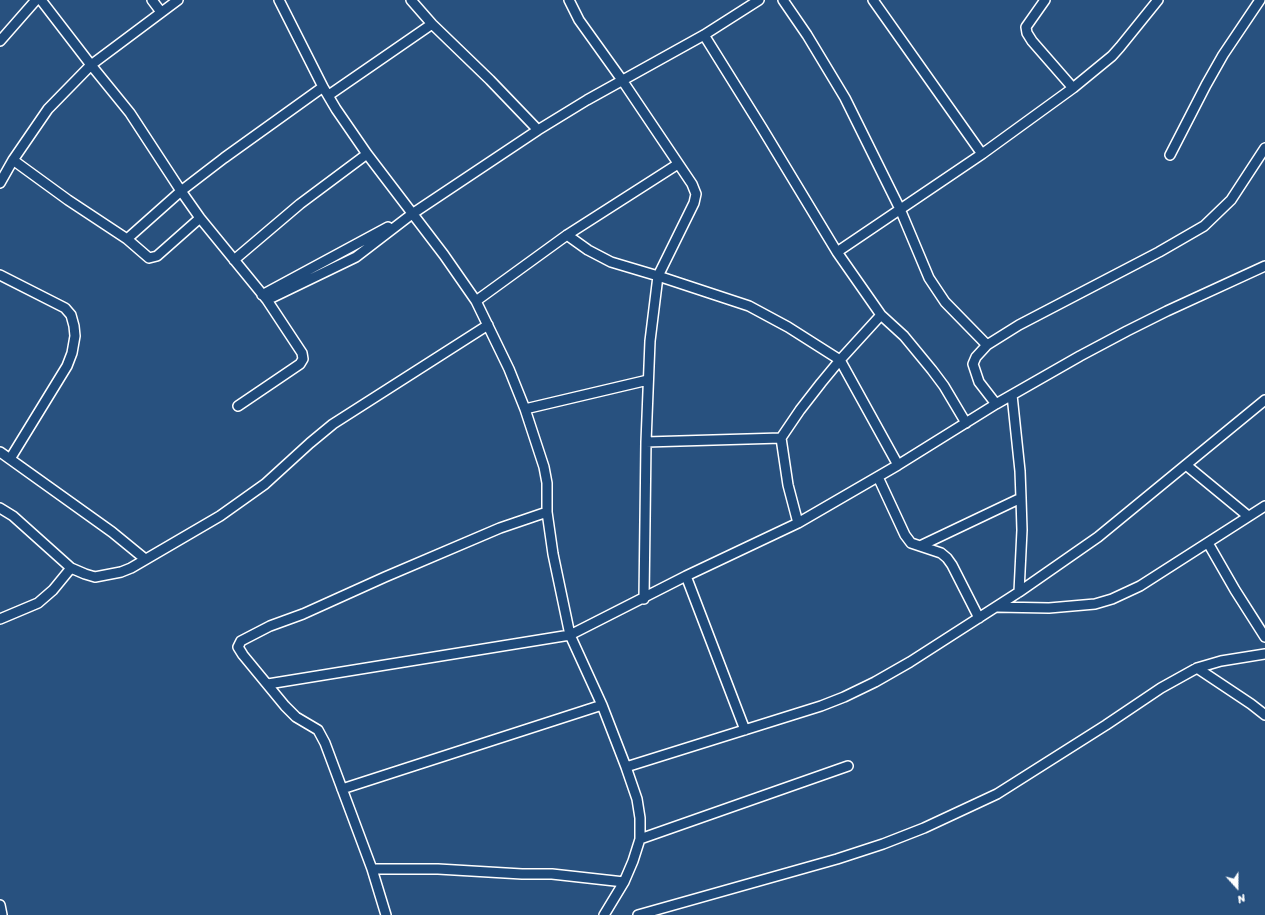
<!DOCTYPE html>
<html>
<head>
<meta charset="utf-8">
<style>
	body { margin:0 }
	#map { position:relative; width:1265px; height:915px; overflow:hidden; background:#28517f; font-family:Sriracha,sans-serif }
	canvas { display:block }
	.north { position:absolute; left:1217px; top:867px; width:40px; height:40px; -webkit-text-stroke:3px #1f4a7a; paint-order:stroke; rotate:159deg; font-size:11px; font-weight:700; line-height:16px; text-align:center; color:#fff }
	.north::after { content:''; display:block; margin:auto; width:14px; height:18px; background:#fff; clip-path:polygon(50% 0,100% 100%,50% 72%,0 100%) }
</style>
</head>
<body>
<div id="map">
<canvas width="1265" height="915"></canvas>
<div class="north">N</div>
</div>
<script>
const ctx = document.querySelector('canvas').getContext('2d');
ctx.lineJoin = 'round';
const shape = rows => new Path2D(rows.map(r => 'M' + r).join(''));
function stroke(path, color, width, dash) { ctx.strokeStyle = color; ctx.lineWidth = width; ctx.lineCap = dash ? 'butt' : 'round'; ctx.setLineDash(dash || []); ctx.stroke(path); }
const street = shape([
	[41,0,91,65,130,113,181,191,200,218,267,300,302,353,303,359,300,364,238,406],
	[152,0,161,12],
	[279,0,323,87,336,109,367,154,444,255,476,301,509,369,525,409,544,467,547,483,547,512,553,554,570,635,602,705,626,767,637,799,640,818,640,839,633,861,624,882,604,915],
	[411,0,432,24,490,80,538,130],
	[569,0,579,20,622,80,692,184,696,194,694,203,658,276,650,341,646,442,644,599],
	[783,0,807,35,845,98,900,209,929,278,945,302,987,345],
	[873,0,982,154],
	[1045,0,1026,27,1027,33,1032,41,1073,88],
	[704,35,762,128,837,252,881,315,904,336,932,370,944,386,966,423],
	[0,41,36,0],
	[329,95,432,24],
	[1170,155,1206,85,1223,55,1260,0],
	[13,160,68,200,127,239,149,258,157,256,200,218],
	[0,183,13,160,48,109,91,65,178,0],
	[567,235,588,250,611,262,658,276,749,306,788,327,840,360,898,465],
	[127,239,181,191,224,158,323,87],
	[837,252,982,154,1073,88,1112,56,1120,47,1158,0],
	[234,260,300,204,367,154],
	[0,275,65,308,71,315,74,326,75,336,72,353,67,366,10,459],
	[262,295,388,227],
	[267,300,356,257,412,214,538,130,587,100,704,35,759,0],
	[476,301,567,235,678,164],
	[1012,395,1020,471,1021,498,1022,530,1019,592],
	[996,404,979,382,973,364,976,357,987,345,1019,325,1159,252,1204,226,1231,200,1265,148],
	[525,409,648,380],
	[646,442,781,438],
	[0,452,112,532,145,559],
	[1186,465,1248,516],
	[878,477,905,535,911,543,941,553,947,558,952,565,979,618],
	[0,508,13,516,71,568,85,574,95,577,121,572,131,568,220,516,265,484,310,443,333,424,488,325],
	[798,523,788,485,781,438,800,410,821,383,840,360,881,315],
	[1208,543,1235,590,1265,637],
	[920,546,1021,498],
	[686,576,745,730],
	[997,607,1049,608,1095,604,1112,599,1140,586,1265,506],
	[0,619,38,603,53,590,71,568],
	[1197,668,1251,704,1265,715],
	[268,684,570,635,686,576,798,523,898,465,996,404,1080,356,1127,331,1167,311,1265,266],
	[626,767,821,706,844,697,875,682,910,662,1019,592,1098,537,1265,400],
	[342,789,602,705],
	[640,839,848,766],
	[372,869,438,869,522,874,552,874,624,882],
	[0,905,2,915],
	[386,915,372,869,325,743,318,730,296,717,285,706,243,655,238,647,241,641,270,626,303,614,385,577,500,528,547,512],
	[638,915,837,859,883,844,924,828,997,794,1106,725,1161,688,1197,668,1221,661,1265,654]
]);
stroke(street, '#fff', 12);
stroke(street, '#1f4a7a', 9);
</script>
</body>
</html>
